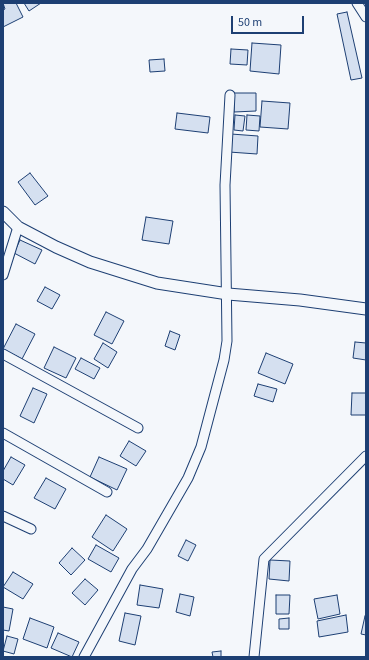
<!DOCTYPE html>
<html>
<head>
<meta charset="utf-8">
<style>
	body { margin:0 }
	#map { position:relative; width:369px; height:660px; overflow:hidden; background:#f4f7fb; font-family:"Source Sans 3",sans-serif }
	canvas { display:block }
	.frame { position:absolute; inset:0; border:4px solid #1d3f73; pointer-events:none }
	.scale { position:absolute; left:231px; top:16px; width:73px; height:18px; box-sizing:border-box; border:2px solid #1d3f73; border-top:0; padding-left:5px; font-size:12px; line-height:14px; white-space:nowrap; color:#1d3f73; -webkit-text-stroke:3px #f4f7fb; paint-order:stroke }
</style>
</head>
<body>
<div id="map">
<canvas width="369" height="660"></canvas>
<div class="frame"></div>
<div class="scale">50 m</div>
</div>
<script>
const ctx = document.querySelector('canvas').getContext('2d');
ctx.lineJoin = 'round';
function fill(path, color) { ctx.fillStyle = color; ctx.fill(path, 'evenodd'); }
const shape = rows => new Path2D(rows.map(r => 'M' + r).join(''));
function stroke(path, color, width, dash) { ctx.strokeStyle = color; ctx.lineWidth = width; ctx.lineCap = dash ? 'butt' : 'round'; ctx.setLineDash(dash || []); ctx.stroke(path); }
const building = shape([
	[3,3,16,3,23,17,3,27,3,10,5,9,3,3],
	[24,3,41,3,29,11,24,3],
	[347,12,362,78,351,80,337,14,347,12],
	[252,43,281,45,279,74,250,71,252,43],
	[231,49,248,50,247,65,230,64,231,49],
	[164,59,165,71,150,72,149,60,164,59],
	[234,93,256,93,256,111,234,112,234,93],
	[262,101,290,103,288,129,260,127,262,101],
	[177,113,210,117,208,133,175,129,177,113],
	[235,115,245,116,243,131,234,130,235,115],
	[247,115,260,116,259,131,246,130,247,115],
	[231,134,258,136,257,154,229,152,231,134],
	[30,173,48,196,35,205,18,182,30,173],
	[146,217,173,221,169,244,142,240,146,217],
	[20,240,42,250,35,264,14,253,20,240],
	[45,287,60,295,52,309,37,301,45,287],
	[106,312,124,321,112,344,94,335,106,312],
	[16,324,35,334,22,359,3,349,16,324],
	[170,331,180,335,175,350,165,346,170,331],
	[355,342,366,343,366,360,353,358,355,342],
	[103,343,117,352,108,368,94,359,103,343],
	[54,347,76,358,66,378,44,368,54,347],
	[266,353,293,364,285,384,258,373,266,353],
	[81,358,100,368,94,379,75,369,81,358],
	[258,384,277,389,273,402,254,396,258,384],
	[33,388,47,394,34,423,20,416,33,388],
	[352,393,366,393,366,415,351,415,352,393],
	[129,441,146,451,136,466,120,456,129,441],
	[11,457,25,465,13,485,3,479,3,471,11,457],
	[99,457,127,469,117,490,90,477,99,457],
	[46,478,66,489,55,509,34,498,46,478],
	[106,515,127,529,113,551,92,537,106,515],
	[186,540,196,545,188,561,178,556,186,540],
	[96,545,119,558,111,572,88,559,96,545],
	[72,548,85,560,71,575,59,563,72,548],
	[270,560,290,561,289,581,269,579,270,560],
	[13,572,33,584,23,599,3,587,13,572],
	[85,579,98,590,85,605,72,593,85,579],
	[140,585,163,589,159,608,137,605,140,585],
	[180,594,194,597,190,616,176,612,180,594],
	[276,595,290,595,289,614,276,614,276,595],
	[337,595,340,614,318,619,314,599,337,595],
	[3,607,13,609,9,631,3,630,3,607],
	[125,613,141,616,135,645,119,641,125,613],
	[346,615,348,632,319,637,317,621,346,615],
	[365,616,366,616,366,635,361,634,365,616],
	[30,618,54,627,47,648,23,639,30,618],
	[289,618,289,629,279,629,279,619,289,618],
	[58,633,79,642,72,657,51,648,58,633],
	[7,636,18,639,14,654,3,651,7,636],
	[221,651,221,657,213,657,212,652,221,651]
]);
fill(building, '#d5e0f0');
stroke(building, '#1d3f73', 1);
const minor = shape([
	[357,3,366,17],
	[3,275,18,227],
	[3,354,138,428],
	[3,433,107,492],
	[3,516,31,529],
	[84,657,132,569,147,549,188,478,201,447,224,360,227,341,225,185,230,95],
	[254,657,264,559,366,456]
]);
const tertiary = shape([
	[3,212,18,227,56,247,90,262,157,283,228,294,300,300,366,309]
]);
stroke(minor, '#1d3f73', 11);
stroke(tertiary, '#1d3f73', 13);
stroke(minor, '#f4f7fb', 9);
stroke(tertiary, '#f4f7fb', 11);
</script>
</body>
</html>
